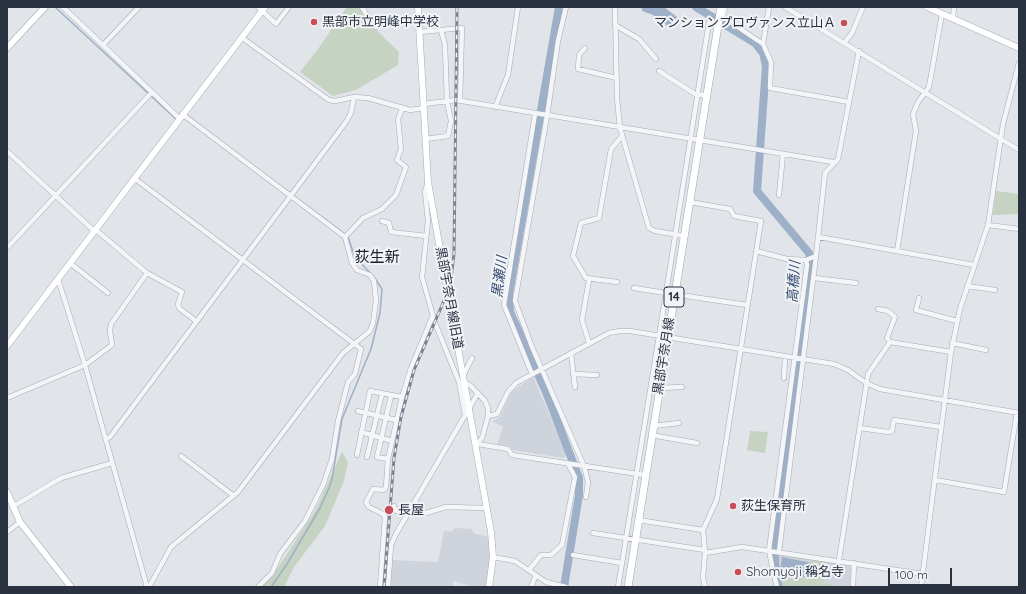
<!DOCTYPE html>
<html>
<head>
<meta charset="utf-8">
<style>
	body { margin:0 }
	#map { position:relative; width:1026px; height:594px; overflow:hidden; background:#e1e4e9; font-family:Quicksand,sans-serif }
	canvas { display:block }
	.frame { position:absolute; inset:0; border:8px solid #2a3140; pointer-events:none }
	.scale { position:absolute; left:888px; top:568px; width:64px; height:18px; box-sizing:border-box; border:2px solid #2a3140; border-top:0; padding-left:5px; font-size:12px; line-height:14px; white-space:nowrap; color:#2a3140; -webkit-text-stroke:3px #f1f3f7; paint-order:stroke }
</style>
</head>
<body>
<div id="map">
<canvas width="1026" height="594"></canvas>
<div class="frame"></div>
<div class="scale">100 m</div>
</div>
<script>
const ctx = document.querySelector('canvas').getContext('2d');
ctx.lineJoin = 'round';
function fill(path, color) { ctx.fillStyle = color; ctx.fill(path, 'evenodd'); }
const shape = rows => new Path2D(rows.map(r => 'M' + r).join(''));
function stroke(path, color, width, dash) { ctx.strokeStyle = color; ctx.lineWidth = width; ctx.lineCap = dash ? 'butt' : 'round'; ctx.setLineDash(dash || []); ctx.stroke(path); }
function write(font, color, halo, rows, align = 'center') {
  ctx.font = font + ' Quicksand,"Noto Sans JP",sans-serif'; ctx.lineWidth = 4; ctx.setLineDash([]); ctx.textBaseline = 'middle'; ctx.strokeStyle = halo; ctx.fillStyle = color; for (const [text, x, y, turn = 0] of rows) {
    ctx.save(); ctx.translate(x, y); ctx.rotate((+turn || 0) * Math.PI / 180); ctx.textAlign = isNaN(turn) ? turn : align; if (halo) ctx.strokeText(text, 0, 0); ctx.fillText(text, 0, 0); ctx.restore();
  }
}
fill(shape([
	[533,377,567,455,563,458,512,450,509,446,497,445,503,427,492,421,500,417,511,392],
	[455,528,472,529,473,533,489,537,490,569,487,587,470,586,453,581,453,587,390,587,392,560,438,562,444,531,451,532],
	[778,553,851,565,850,587,783,587]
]), '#cfd3db');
fill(shape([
	[347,7,359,7,368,22,399,52,398,65,356,90,333,96,300,72,318,49],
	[996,191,1019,194,1018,214,993,215],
	[750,431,768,432,765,453,747,450],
	[342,452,348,462,344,481,325,526,294,567,284,587,262,587,279,566,315,511],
	[814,559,826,561,823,583,832,584,832,587,783,587,780,572,811,578]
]), '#c6d3c3');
fill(shape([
	[640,7,664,7,677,17,670,28,653,15,642,11,642,9],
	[782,557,812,563,810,578,780,572]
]), '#9eb0c7');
stroke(shape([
	[55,7,177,120],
	[185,116,187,115,196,122],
	[271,179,345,234],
	[271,587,287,564,320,508,329,488,332,479,342,419,371,349,380,313,382,289,374,277,355,257,348,237]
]), '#9eb0c7', 1.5);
stroke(shape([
	[559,7,509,294,510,312,546,392,579,478,579,495,564,587],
	[696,7,755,43,763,53,766,66,757,191,809,253,811,263,774,545,776,572,779,587]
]), '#9eb0c7', 8);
const street = shape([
	[63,7,179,118],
	[258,7,276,24,289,7],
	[362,7,372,24,376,27],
	[566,7,558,41,547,116,515,301,532,347,584,466,588,482,586,497],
	[615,7,617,98,620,128,649,228,655,231,685,236],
	[725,7,723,17,763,44],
	[769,7,763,44,771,62,770,88,849,102],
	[785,7,1019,150],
	[953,18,954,7],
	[615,25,639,39,656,59],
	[420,32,462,28,460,101],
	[241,37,329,100,335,101,354,97],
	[845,42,852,33,863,7],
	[103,45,139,7],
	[585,48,579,55,578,69,617,78],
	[659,71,695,94,707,96],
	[424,104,456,100,833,162],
	[495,107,508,75,518,7],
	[425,139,448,136,451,121,447,101,445,45,441,30],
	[7,151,93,230,96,230,147,273,182,292,178,304,179,308,196,321],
	[134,178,361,349,355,374,348,382,338,421,332,459,323,485,305,521,280,554,272,573,258,587],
	[428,182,425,191,428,221,422,277,435,323,459,382,465,415],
	[779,195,783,154],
	[690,202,730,209,734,216,761,221,717,499,703,530,705,553,703,577,705,587],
	[382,221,389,223,391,232,426,236],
	[988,225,1019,229],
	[345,237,363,218,382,209,396,195,406,167,397,160,401,149,398,119,402,109],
	[819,237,974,265],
	[7,248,152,92],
	[756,251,787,259,806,260,816,256,825,173,838,159,859,51],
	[897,251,916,131,913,114,918,102,929,87,942,14],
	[70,263,108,293],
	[814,278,856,283],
	[58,279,85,365,147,587],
	[617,282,586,278,573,256,581,223,599,218,611,149,622,136],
	[967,286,995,290],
	[634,288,666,293,709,22],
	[919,298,916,310,957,321],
	[878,309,888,311,895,317,887,338,890,342],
	[589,343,582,320,589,280],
	[952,343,986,350],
	[571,353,575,387],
	[532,374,504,305,535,114],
	[573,374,597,375],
	[463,376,472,358],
	[784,378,785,357],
	[464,382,471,386,485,401,488,408,488,416],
	[659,388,682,387],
	[7,398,85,365,112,345,110,331,111,324,147,273],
	[358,411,396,420],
	[653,426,679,423],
	[860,428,888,432,892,431,894,420,941,427],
	[361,432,392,441],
	[651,435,697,443],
	[106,439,110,437,346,122,351,113,354,97,368,98,410,110,424,108],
	[478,444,508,449,512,455,645,475],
	[475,445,482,438,488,416,497,414,508,392,516,383,609,333,620,331,630,331,834,364,848,370,866,383,880,389,1019,413],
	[357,455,370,391,402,397],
	[181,456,234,496],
	[367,457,382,394],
	[388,459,377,457,391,396],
	[935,480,1004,492,1017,413],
	[394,506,396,511,426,513,446,507,487,508],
	[12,507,61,478,112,463],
	[638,520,703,530],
	[7,532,20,522],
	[593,533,705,550],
	[779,551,816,256],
	[705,553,742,547,923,574],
	[573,555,622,563,666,293,747,305],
	[493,557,515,561,546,582,566,587],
	[839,560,868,374,890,342,951,352],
	[529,570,541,555,551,555,562,545,575,477,568,464],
	[149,587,171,547,238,492,343,353,370,331,373,323,376,300,374,281,370,275,357,270,352,263,345,237,182,114],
	[380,587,385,517,383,514,369,507,366,502,373,489,384,490,386,487,388,459,402,397,411,368,433,315],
	[388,587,391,545,396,534,478,393],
	[531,587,536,575],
	[618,587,622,563],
	[777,587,772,566,769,550,807,265,806,260],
	[853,587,854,563],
	[921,587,951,352,960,309,988,225,1003,124,1019,63]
]);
const secondary = shape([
	[418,7,428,182,445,277],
	[927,7,1019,48],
	[7,48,45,7],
	[451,309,491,532,493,557,489,587],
	[7,346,265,7],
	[7,492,20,522,71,587]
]);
const primary = shape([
	[628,587,721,7]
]);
stroke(street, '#a6abb3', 5.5);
stroke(secondary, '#a6abb3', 7);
stroke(primary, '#a1a8b4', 8);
stroke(street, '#f4f5f8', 4.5);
stroke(secondary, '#fff', 6);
stroke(primary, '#fff', 7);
const rail = shape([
	[384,587,394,458,401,417,414,370,443,303,451,278,454,254,457,7]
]);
stroke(rail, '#7b8392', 3);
stroke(rail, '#f1f3f7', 1.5, [4.5]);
const secondaryBridge = shape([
	[445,277,451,309]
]);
stroke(secondaryBridge, '#a6abb3', 7, []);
stroke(secondaryBridge, '#fff', 6);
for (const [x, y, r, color] of [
	[314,22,4,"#c74d59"],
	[844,23,4,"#c74d59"],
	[733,506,4,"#c74d59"],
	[389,510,5,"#c74d59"],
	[738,572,4,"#c74d59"]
]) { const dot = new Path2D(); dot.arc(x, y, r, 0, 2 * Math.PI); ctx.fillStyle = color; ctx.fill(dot); stroke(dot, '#f1f3f7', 1.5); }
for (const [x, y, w] of [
	[674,297,20]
]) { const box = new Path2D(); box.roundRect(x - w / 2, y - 10, w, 20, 3); ctx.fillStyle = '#f1f3f7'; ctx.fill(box); stroke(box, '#2a3140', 1); }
write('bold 12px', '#2a3140', null, [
	["14",674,297]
]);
write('13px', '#2a3140', '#f1f3f7', [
	["黒部市立明峰中学校",322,22],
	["マンションプロヴァンス立山Ａ",836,23,"right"],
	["荻生保育所",741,506],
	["長屋",398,510],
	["Shomyoji 稱名寺",746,572]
], 'left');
write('13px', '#2a3140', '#f1f3f7', [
	["黒部宇奈月線旧道",449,298,80],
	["黒部宇奈月線",664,356,-81]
]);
write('italic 14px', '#364e72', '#f1f3f7', [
	["黒瀬川",500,277,-83],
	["高橋川",794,282,-86]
]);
write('15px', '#1c2231', '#f1f3f7', [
	["荻生新",377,257]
]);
</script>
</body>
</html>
